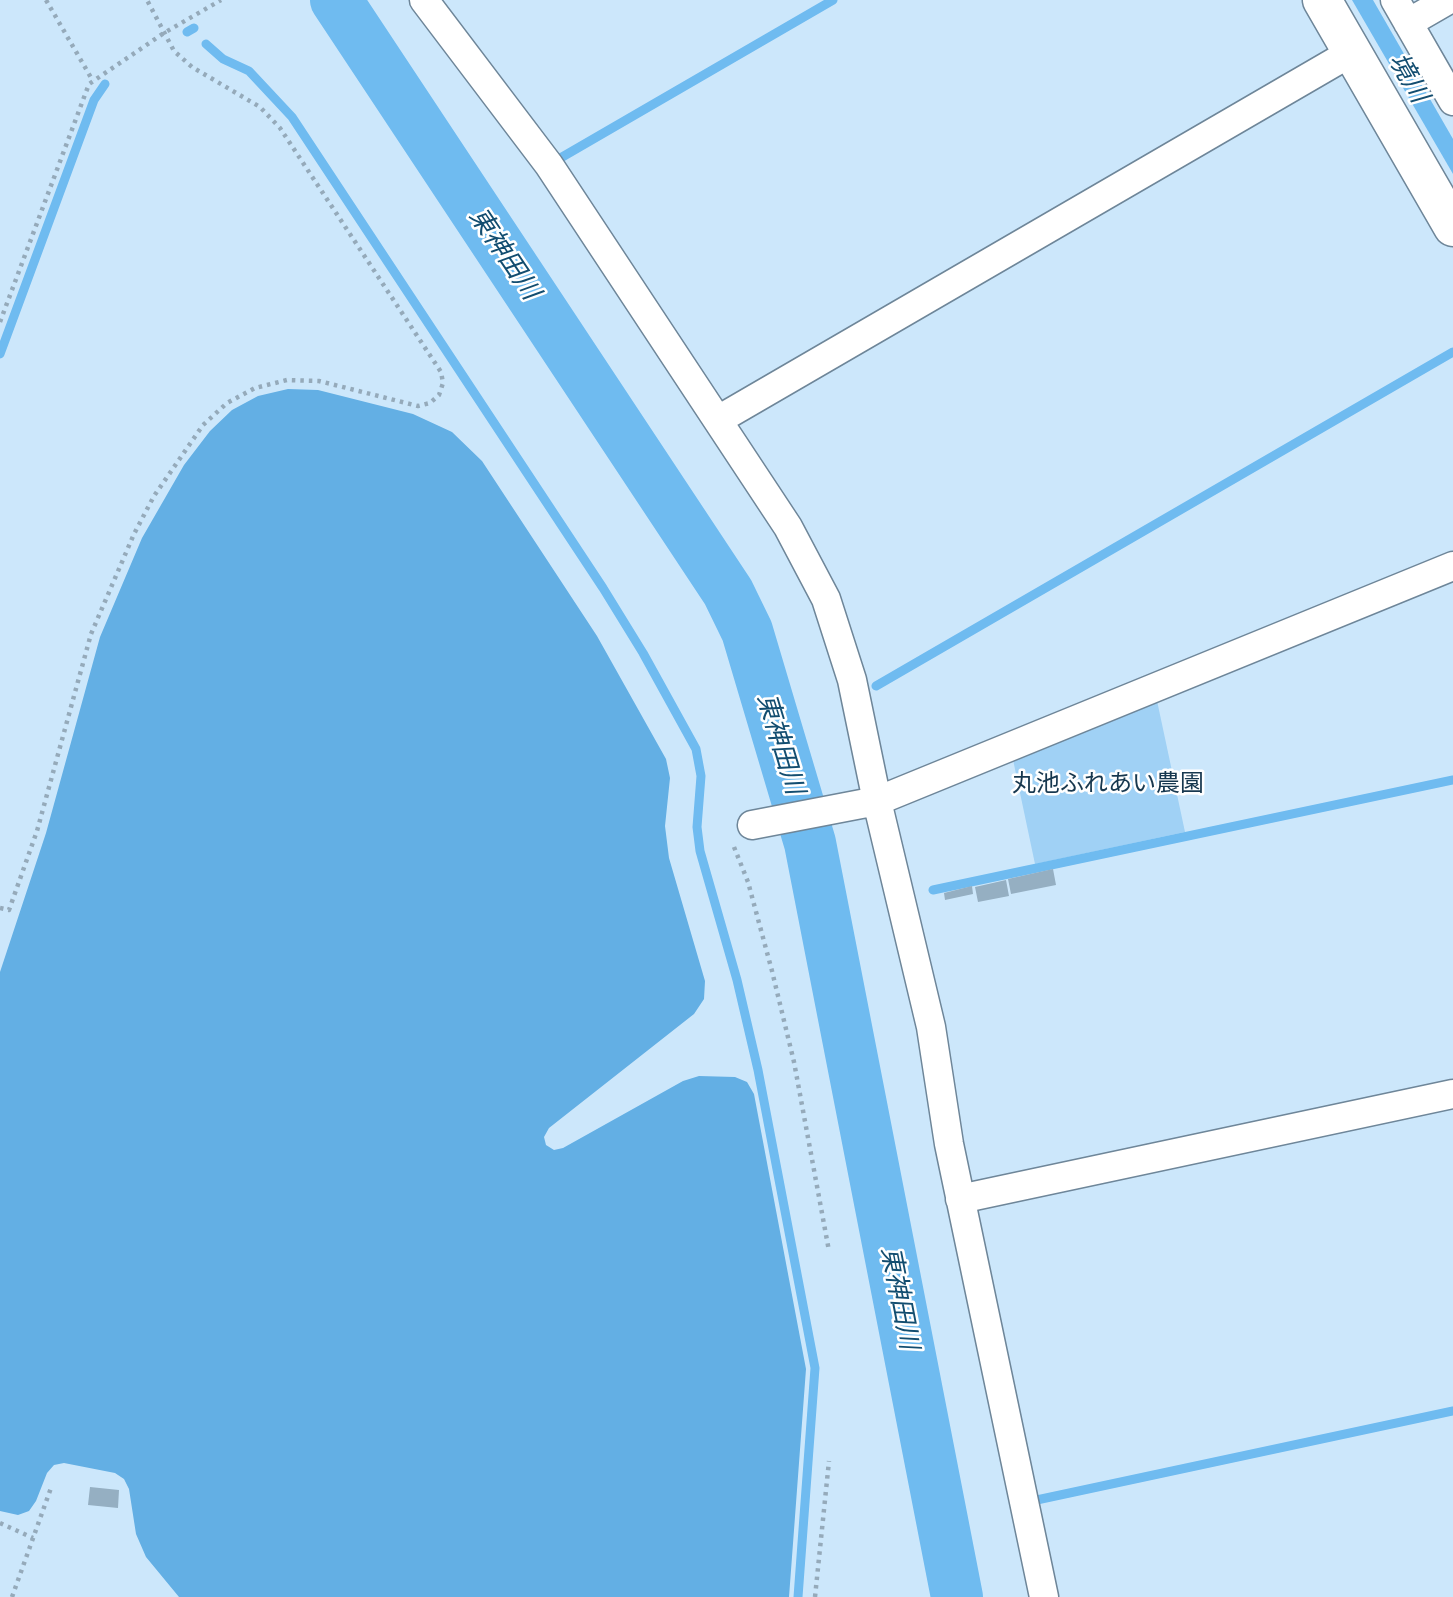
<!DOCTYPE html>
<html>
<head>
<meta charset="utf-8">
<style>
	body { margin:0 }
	canvas { display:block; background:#cce7fb }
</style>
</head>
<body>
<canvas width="1453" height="1597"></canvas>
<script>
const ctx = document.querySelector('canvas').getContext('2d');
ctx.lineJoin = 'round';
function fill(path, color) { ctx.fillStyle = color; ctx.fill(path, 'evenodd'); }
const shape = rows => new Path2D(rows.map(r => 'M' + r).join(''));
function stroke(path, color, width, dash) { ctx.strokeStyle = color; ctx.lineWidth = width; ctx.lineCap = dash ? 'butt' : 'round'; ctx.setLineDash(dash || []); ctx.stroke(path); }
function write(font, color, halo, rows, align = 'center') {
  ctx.font = font + ' "PT Sans","Noto Sans JP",sans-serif'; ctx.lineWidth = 5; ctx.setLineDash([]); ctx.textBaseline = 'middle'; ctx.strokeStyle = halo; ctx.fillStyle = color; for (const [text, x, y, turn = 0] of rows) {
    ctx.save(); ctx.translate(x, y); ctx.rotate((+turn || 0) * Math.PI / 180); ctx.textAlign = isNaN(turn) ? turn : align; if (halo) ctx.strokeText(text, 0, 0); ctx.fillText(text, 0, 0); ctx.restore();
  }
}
fill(shape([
	[1156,696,1185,832,1035,864,1012,755]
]), '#a0d1f5');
fill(shape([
	[288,389,318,390,413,414,452,432,482,461,597,636,666,759,670,778,665,826,669,858,705,981,704,999,694,1014,549,1128,544,1137,546,1145,554,1150,563,1148,683,1081,699,1076,735,1077,747,1082,754,1094,806,1369,789,1597,179,1597,146,1557,136,1534,129,1489,124,1479,115,1473,64,1463,54,1465,47,1473,36,1501,29,1511,18,1515,0,1511,0,972,46,833,100,637,142,538,184,465,210,431,232,410,258,396]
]), '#63afe4');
fill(shape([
	[1352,0,1373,0,1453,139,1453,174]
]), '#6fbbf0');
stroke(shape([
	[187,32,194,28],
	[206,44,223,59,249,71,292,117,603,588,643,653,696,749,701,776,697,827,700,851,737,980,758,1070,815,1368,798,1597],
	[557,160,833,0],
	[0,354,94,100,105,84],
	[876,686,1453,352],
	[933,890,1453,780],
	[1032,1501,1453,1411]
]), '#6fbbf0', 9);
stroke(shape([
	[336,0,728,592,747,631,810,843,957,1597]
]), '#6fbbf0', 52);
fill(shape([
	[1053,869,1056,885,1011,894,1008,879],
	[1006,880,1009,896,978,902,975,887],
	[972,886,973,894,945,900,944,893],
	[90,1487,119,1490,118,1508,88,1505]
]), '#95afc2');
const street = shape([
	[424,0,549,165,788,527,826,599,852,680,877,801,931,1027,949,1144,1044,1597],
	[1395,0,1453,101],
	[1408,23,1448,0],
	[718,420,1352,52],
	[752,825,877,801,1453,566],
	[960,1199,1453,1094]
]);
const secondary = shape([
	[1322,0,1453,227]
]);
stroke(street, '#6e8699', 31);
stroke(secondary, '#6e8699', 41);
stroke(shape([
	[46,0,93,81],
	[0,322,89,84,164,33,221,0],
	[734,847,748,882,772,971,794,1062,829,1251],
	[0,908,9,910,37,831,91,634,134,534,154,496,203,425,227,403,255,388,287,380,319,381,418,406,430,403,439,395,443,383,441,372,280,128,260,107,192,67,174,51,147,0],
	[0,1523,33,1538],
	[12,1597,52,1485],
	[815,1597,829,1461]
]), '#95aaba', 4.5, [3.5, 5]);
stroke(street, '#fff', 28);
stroke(secondary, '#fff', 38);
write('24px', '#17384f', '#fff', [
	["丸池ふれあい農園",1108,784]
]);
write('italic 26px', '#124d70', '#fff', [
	["境川",1408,78,60],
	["東神田川",504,254,56],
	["東神田川",780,744,73],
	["東神田川",899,1298,79]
]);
</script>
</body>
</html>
